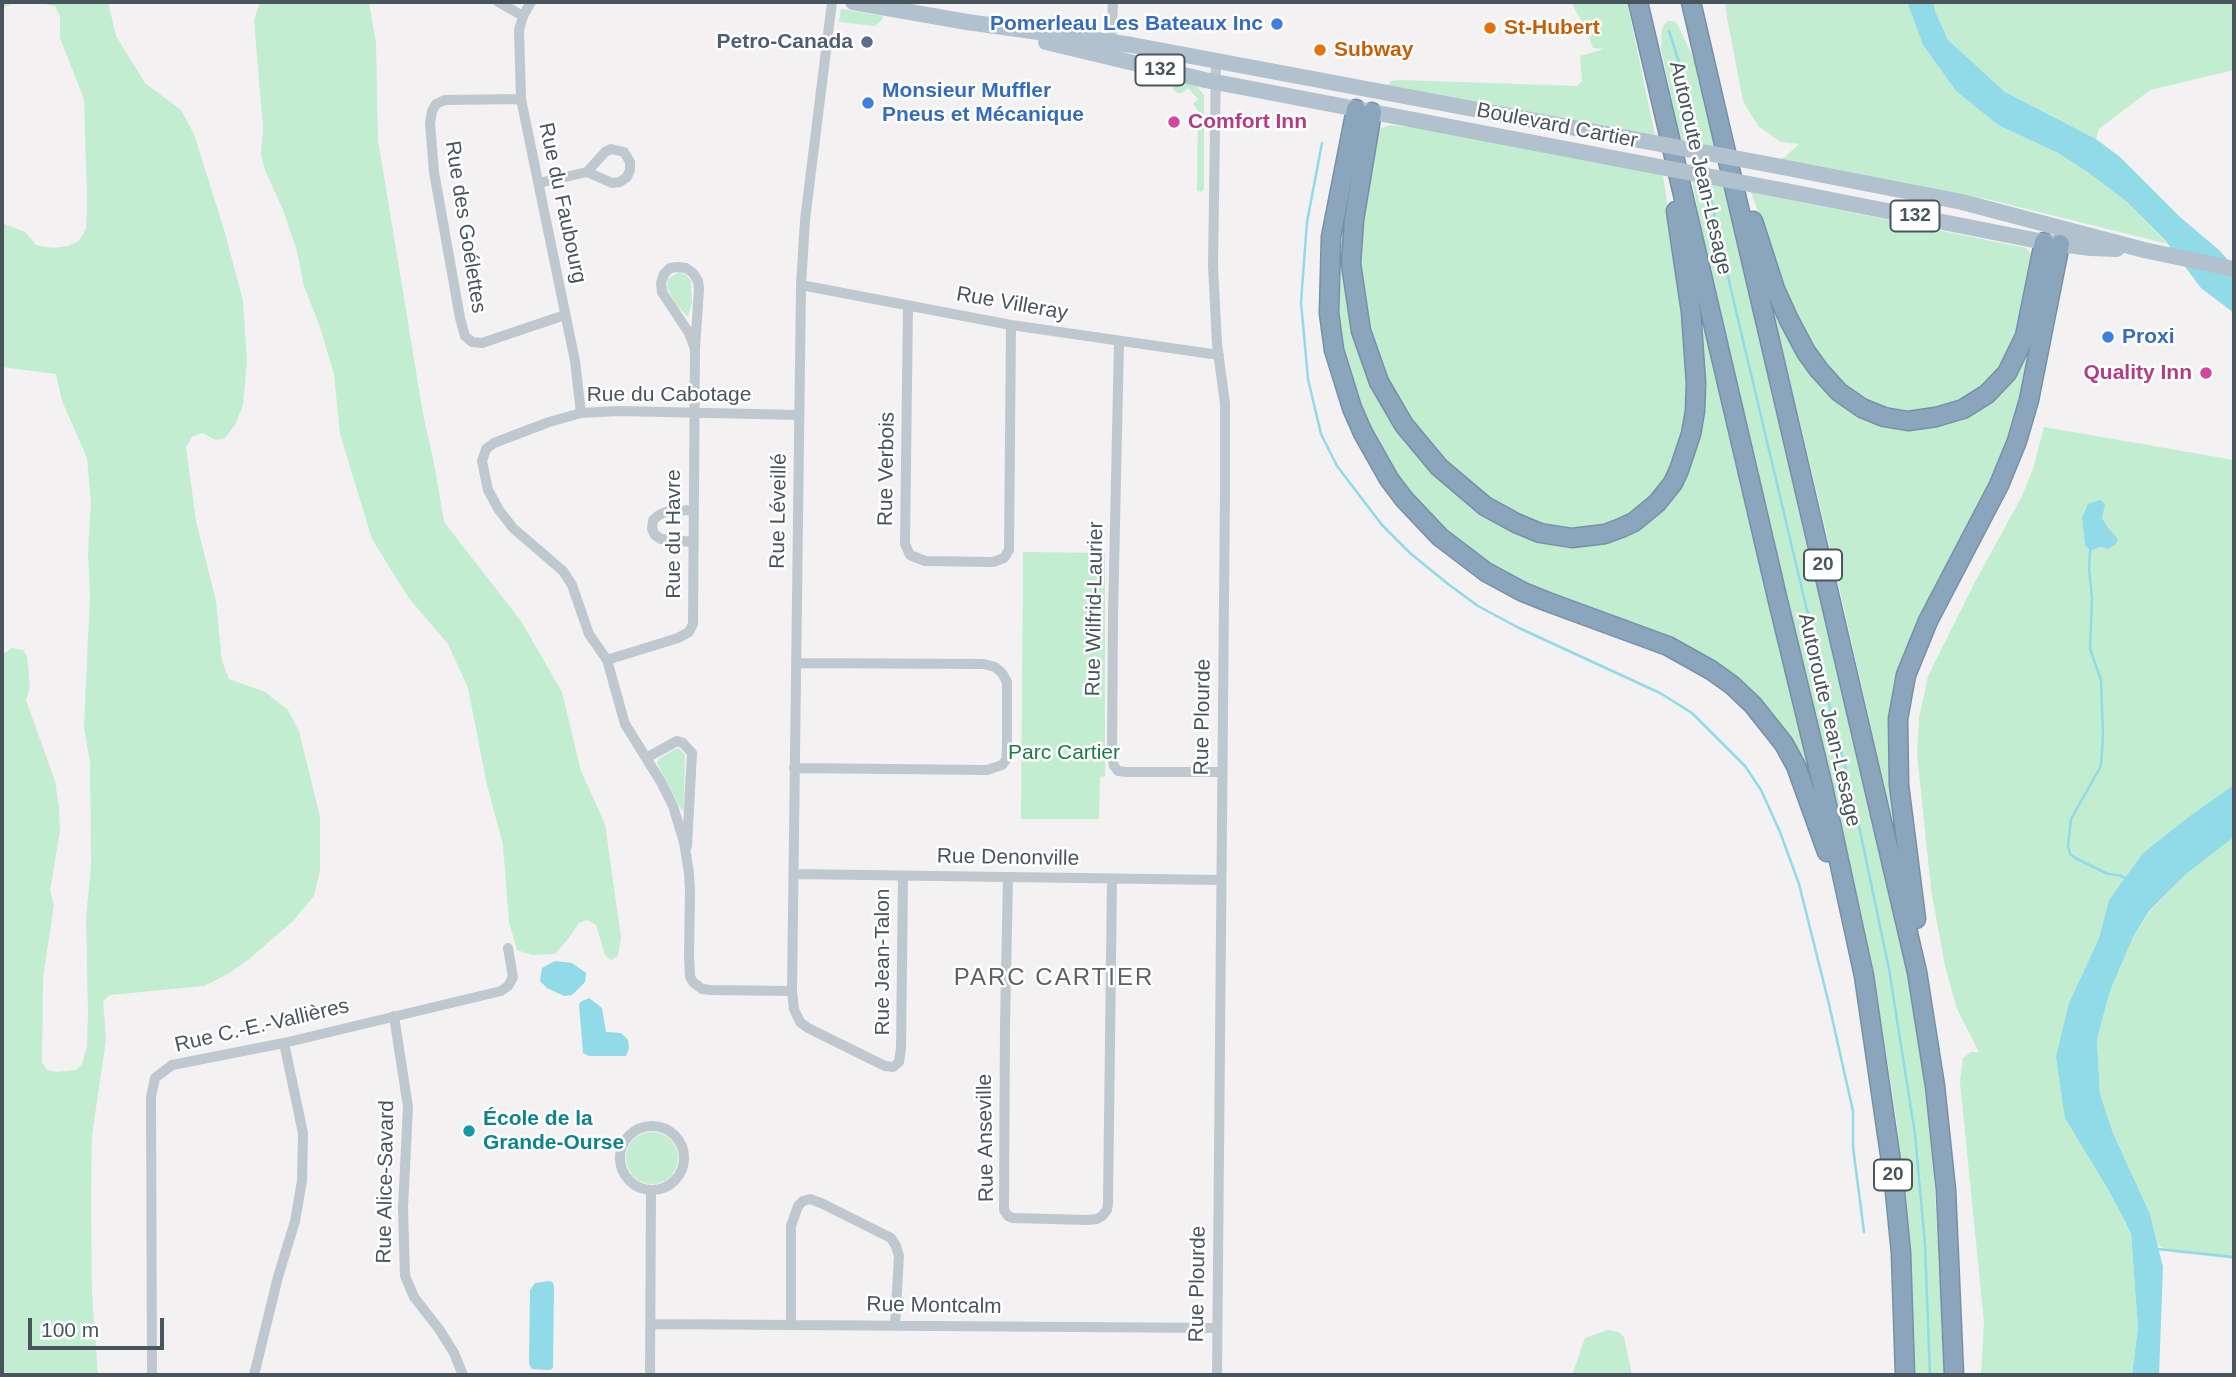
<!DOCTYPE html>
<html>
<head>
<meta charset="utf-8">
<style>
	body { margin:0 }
	#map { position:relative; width:2236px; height:1377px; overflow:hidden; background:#f3f1f1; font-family:Helvetica,sans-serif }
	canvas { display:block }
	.frame { position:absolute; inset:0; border:4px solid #49555d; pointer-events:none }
	.scale { position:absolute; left:28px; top:1318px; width:136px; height:32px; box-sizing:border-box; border:4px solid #49555d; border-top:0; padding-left:9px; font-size:21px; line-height:24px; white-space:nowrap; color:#49555d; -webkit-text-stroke:5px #fff; paint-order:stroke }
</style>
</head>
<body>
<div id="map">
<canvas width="2236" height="1377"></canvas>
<div class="frame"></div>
<div class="scale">100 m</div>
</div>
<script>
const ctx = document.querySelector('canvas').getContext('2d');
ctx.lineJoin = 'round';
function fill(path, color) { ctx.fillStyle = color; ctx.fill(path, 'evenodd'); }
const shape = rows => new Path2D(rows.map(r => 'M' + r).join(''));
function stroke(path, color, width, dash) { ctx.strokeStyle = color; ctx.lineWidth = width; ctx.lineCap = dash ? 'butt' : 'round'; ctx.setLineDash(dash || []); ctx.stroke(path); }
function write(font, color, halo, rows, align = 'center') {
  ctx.font = font + ' Helvetica,sans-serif'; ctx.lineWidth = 5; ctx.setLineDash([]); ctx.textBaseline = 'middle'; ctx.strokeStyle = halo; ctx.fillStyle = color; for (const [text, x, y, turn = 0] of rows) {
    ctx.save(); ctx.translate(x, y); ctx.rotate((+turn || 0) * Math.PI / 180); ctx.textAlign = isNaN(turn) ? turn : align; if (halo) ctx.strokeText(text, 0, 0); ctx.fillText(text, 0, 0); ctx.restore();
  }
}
fill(shape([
	[2,2,108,2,116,36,145,83,181,110,194,134,225,233,243,301,247,361,243,405,235,425,225,438,216,440,202,433,192,437,186,447,196,521,216,601,222,661,229,679,265,692,288,710,299,731,320,817,320,870,314,896,292,922,248,960,228,974,204,986,110,995,103,1001,106,1040,92,1135,91,1196,92,1294,98,1375,2,1375,2,655,12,648,23,650,27,656,30,687,26,700,55,781,59,808,60,830,50,891,54,905,43,978,42,1062,47,1070,56,1072,76,1070,82,1064,87,1046,88,1014,86,919,91,864,90,763,84,726,90,595,88,553,91,501,87,458,62,401,56,374,2,367,2,223,25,232,36,245,53,248,68,246,79,241,86,229,87,199,84,99,60,38,60,16,55,6,39,3,12,4,2,8],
	[260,2,369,2,376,43,378,140,423,414,434,463,444,522,521,621,562,692,581,771,605,824,621,938,618,956,611,960,605,955,596,925,587,920,579,923,568,939,555,954,532,955,517,950,509,922,503,845,487,785,468,688,448,644,408,597,372,539,340,434,334,374,320,327,304,286,297,251,283,210,265,170,261,154,263,129,254,20],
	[1571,2,1627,2,1655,135,1388,85,1391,81,1400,80,1577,86,1582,81,1580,56,1604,49,1593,48,1587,31],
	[1725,2,1907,2,1923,45,1956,91,1998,125,2058,153,2086,171,2126,201,2168,244,1991,200,1776,160,1785,157,1799,144,1781,142,1758,126,1743,101,1727,17],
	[1933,2,2234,2,2234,70,2150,90,2099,129,2096,139,2005,92,1948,40,1936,13],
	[841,9,883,16,882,20,875,26,839,22],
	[1667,21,1674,21,1678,25,1695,62,1715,147,1681,141,1661,49,1662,29],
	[1174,81,1196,85,1204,95,1204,190,1201,192,1197,191,1198,111,1193,104,1198,99,1188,88,1182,93,1177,93,1173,89],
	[1390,125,1434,130,1663,175,1680,288,1687,362,1686,400,1679,445,1673,465,1660,486,1646,503,1630,515,1600,528,1583,530,1549,528,1516,514,1485,495,1454,470,1411,424,1389,388,1368,332,1358,253,1372,137,1376,130],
	[1358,139,1345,227,1382,398,1499,520,1596,542,1686,468,1694,290,1697,289,1816,796,1754,696,1504,575,1432,521,1394,474,1368,430,1348,383,1336,320,1337,226],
	[1692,180,1724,187,1904,948,1923,1075,1934,1172,1944,1375,1914,1375,1906,1216,1897,1123,1874,975,1838,809,1707,258],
	[1751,192,2026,248,2031,254,2032,262,2020,329,2003,366,1990,381,1960,402,1925,413,1885,407,1863,398,1846,387,1831,373,1818,355,1792,306],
	[679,272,686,275,691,281,692,303,688,317,676,304,667,288,668,279],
	[2043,272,2025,391,1997,472,1907,650,1899,832,1895,832,1832,556,1769,293,1795,348,1884,422,1996,392],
	[2044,427,2234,460,2234,785,2143,853,2109,900,2099,938,2069,1003,2108,1189,2131,1233,2138,1328,2132,1375,1981,1375,1984,1323,1960,1082,1963,1058,1971,1052,1979,1052,1957,1009,1945,966,1931,889,1917,753,1919,718,1928,676,1975,582,2022,496,2033,469],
	[2082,518,2102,518,2109,529,2114,535,2108,549,2085,545],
	[1023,552,1105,553,1105,776,1100,777,1099,819,1021,819],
	[675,749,679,749,685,754,684,808,682,811,657,763,659,759],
	[2234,837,2234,1259,2172,1252,2158,1245,2150,1214,2113,1133,2100,1094,2097,1039,2110,991,2134,935,2151,910,2186,874],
	'626 1158a26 26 0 1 1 52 0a26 26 0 1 1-52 0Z',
	[1608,1330,1619,1332,1624,1337,1632,1375,1572,1375,1585,1338]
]), '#c2edd1');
fill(shape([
	[1907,2,1933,2,1936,13,1948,40,2005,92,2096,139,2120,157,2180,217,2219,250,2234,267,2234,313,2201,288,2165,240,2126,201,2086,171,2058,153,1998,125,1956,91,1923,45],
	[2100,500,2105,504,2102,518,2109,529,2118,539,2116,544,2108,549,2100,547,2090,551,2085,545,2082,518,2088,504],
	[2234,785,2234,837,2186,874,2150,910,2134,935,2110,991,2097,1039,2100,1094,2113,1133,2150,1214,2163,1267,2159,1375,2132,1375,2138,1328,2131,1233,2108,1189,2065,1118,2056,1057,2069,1003,2099,938,2109,900,2143,853,2190,816],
	[555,961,572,963,586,973,585,982,572,995,564,996,547,988,540,981,542,968],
	[589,998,602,1008,606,1032,621,1033,628,1040,629,1048,626,1056,589,1056,583,1053,579,1004,582,1001],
	[550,1281,553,1283,554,1287,553,1368,550,1370,532,1369,529,1364,530,1290,535,1283]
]), '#91dae8');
stroke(shape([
	[1669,31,1687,87,1701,146],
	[1322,143,1307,222,1301,302,1308,379,1321,434,1337,466,1382,525,1410,553,1448,584,1478,606,1519,628,1660,693,1692,713,1745,766,1761,790,1780,832,1799,884,1828,1000,1853,1111,1853,1147,1864,1232],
	[1708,184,1720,243,1836,733,1852,793,1889,969,1915,1134,1925,1245,1930,1375],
	[2090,551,2089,568,2092,598,2090,649,2101,680,2103,736,2101,766,2071,819,2068,846,2070,854,2077,859,2108,874,2118,875,2128,879],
	[2158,1249,2234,1257]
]), '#91dae8', 2.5);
const motorway = shape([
	[1638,2,1778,601,1823,787,1864,976,1894,1182,1901,1253,1905,1375],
	[1691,2,1917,972,1935,1086,1946,1190,1954,1375],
	[1356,109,1331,237,1329,313,1334,350,1352,408,1363,433,1389,479,1404,499,1440,537,1486,572,1523,592,1548,602,1668,646,1711,670,1732,685,1753,705,1784,744,1796,766,1827,852],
	[1372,112,1354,220,1351,264,1361,331,1379,382,1404,425,1439,467,1485,506,1516,523,1540,533,1572,538,1605,534,1621,528,1634,522,1657,503,1673,483,1679,470,1691,434,1695,411,1696,383,1691,312,1676,211],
	[1753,221,1775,289,1789,320,1806,352,1819,370,1839,392,1862,408,1884,417,1908,421,1936,417,1963,409,1987,394,2007,373,2025,336,2044,242],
	[1916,919,1899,785,1898,719,1906,675,1928,621,1999,485,2017,441,2029,400,2060,244]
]);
stroke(motorway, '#7690a8', 21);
stroke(shape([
	[498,2,523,16],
	[531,2,523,16,519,30,521,99,575,361,581,413],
	[832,2,805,220,801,285,792,991,794,1009,800,1022,808,1028,885,1066,893,1067,899,1062,901,1048,903,877],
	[1111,47,1113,2],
	[1216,61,1213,266,1217,344,1225,404,1225,489,1217,1375],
	[521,99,445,100,436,104,432,111,430,123,434,172,460,318,465,336,472,342,482,343,565,315],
	[539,183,587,172,612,183,620,182,627,177,630,170,630,162,624,152,611,149,605,152,587,172],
	[801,285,1011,325,1219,355],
	[908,305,905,544,910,555,925,561,993,562,1004,558,1009,550,1011,325],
	[1119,342,1113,616,1112,756,1114,766,1118,771,1126,772,1222,772],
	[693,510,668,511,659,515,653,520,652,529,655,535,661,539,693,542],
	[607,660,678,638,689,632,693,624,695,349,699,289,698,281,693,273,686,268,678,267,670,268,664,274,661,283,662,292,689,333,695,349],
	[646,758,677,741,683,743,692,753,687,846],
	[794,768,987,770,1002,765,1006,760,1007,749,1007,682,1002,673,995,667,984,664,796,663],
	[794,874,1221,880],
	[1008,878,1005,1025,1004,1210,1008,1216,1013,1218,1087,1220,1097,1219,1102,1216,1107,1210,1108,1203,1112,879],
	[792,991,710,990,702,989,693,982,690,977,689,956,690,892,689,873,684,842,673,806,661,782,625,724,607,660,589,634,572,585,563,571,513,528,499,510,488,490,482,461,486,449,494,443,549,422,581,413,619,411,799,415],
	[394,1016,408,1107,403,1208,405,1276,414,1297,439,1329,454,1353,463,1375],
	'620 1158a32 32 0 1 1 64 0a32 32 0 1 1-64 0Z',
	[651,1324,1217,1328],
	[791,1324,791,1226,798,1206,803,1201,810,1199,821,1203,891,1238,896,1246,899,1256,895,1325],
	[152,1375,151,1097,155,1078,172,1065,284,1043,501,991,508,986,513,977,508,948],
	[254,1375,278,1277,295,1221,302,1181,303,1133,284,1043],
	[650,1375,651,1190]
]), '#bfc8ce', 10);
stroke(shape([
	[853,2,967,22,1132,45,1628,138],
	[1046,42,1205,80,1634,162],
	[1782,167,1962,202,2144,250,2234,269],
	[1786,191,2044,242,2091,248,2117,249]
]), '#b2c1ce', 16);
stroke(motorway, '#8ba5bc', 18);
stroke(shape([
	[1628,138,1782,167],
	[1634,162,1786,191]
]), '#b2c1ce', 16);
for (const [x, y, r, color] of [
	[1277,24,7,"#3f7fe0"],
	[1490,28,7,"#e8710a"],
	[867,42,7,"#5c6f8a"],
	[1320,50,7,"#e8710a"],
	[868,103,7,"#3f7fe0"],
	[1174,122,7,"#d1479c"],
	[2108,337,7,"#3f7fe0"],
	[2206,373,7,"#d1479c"],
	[469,1131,7,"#0f9aa8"]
]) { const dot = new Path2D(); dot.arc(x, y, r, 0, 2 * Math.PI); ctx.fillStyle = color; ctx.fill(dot); stroke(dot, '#fff', 2.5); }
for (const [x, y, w] of [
	[1160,70,49],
	[1915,216,49],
	[1823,565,38],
	[1893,1175,38]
]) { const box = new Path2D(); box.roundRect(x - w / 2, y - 15.5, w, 31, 5); ctx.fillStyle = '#fff'; ctx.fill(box); stroke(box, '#49555d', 2); }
write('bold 19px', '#49555d', null, [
	["132",1160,70],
	["132",1915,216],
	["20",1823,565],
	["20",1893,1175]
]);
write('bold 21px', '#366cbe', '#fff', [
	["Pomerleau Les Bateaux Inc",1263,24,"right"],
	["Monsieur Muffler",882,91],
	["Pneus et Mécanique",882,115],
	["Proxi",2122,337]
], 'left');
write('bold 21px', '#c56008', '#fff', [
	["St-Hubert",1504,28],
	["Subway",1334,50]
], 'left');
write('bold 21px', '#4e5e75', '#fff', [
	["Petro-Canada",853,42]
], 'right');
write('bold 21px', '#b23c85', '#fff', [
	["Comfort Inn",1188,122],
	["Quality Inn",2192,373,"right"]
], 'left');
write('21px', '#49555d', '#fff', [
	["Boulevard Cartier",1557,126,11],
	["Autoroute Jean-Lesage",1700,168,77],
	["Rue du Faubourg",562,203,78],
	["Rue des Goélettes",465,227,81],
	["Rue Villeray",1012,304,10],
	["Rue du Cabotage",669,395],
	["Rue Verbois",887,469,-89],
	["Rue Léveillé",779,511,-89],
	["Rue du Havre",674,534,-90],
	["Rue Wilfrid-Laurier",1095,609,-89],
	["Rue Plourde",1203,717,-89],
	["Autoroute Jean-Lesage",1829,720,77],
	["Rue Denonville",1008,858,1],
	["Rue Jean-Talon",883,962,-90],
	["Rue C.-E.-Vallières",262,1026,-13],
	["Rue Anseville",986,1138,-91],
	["Rue Alice-Savard",386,1182,-89],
	["Rue Plourde",1198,1284,-89],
	["Rue Montcalm",934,1306,1]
]);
write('21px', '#1c7c48', '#fff', [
	["Parc Cartier",1064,753]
]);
write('bold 21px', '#0d838f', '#fff', [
	["École de la",483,1119],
	["Grande-Ourse",483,1143]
], 'left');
ctx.letterSpacing = '2px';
write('24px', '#5d6165', '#fff', [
	["PARC CARTIER",1054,978]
]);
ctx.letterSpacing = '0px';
</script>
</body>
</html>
